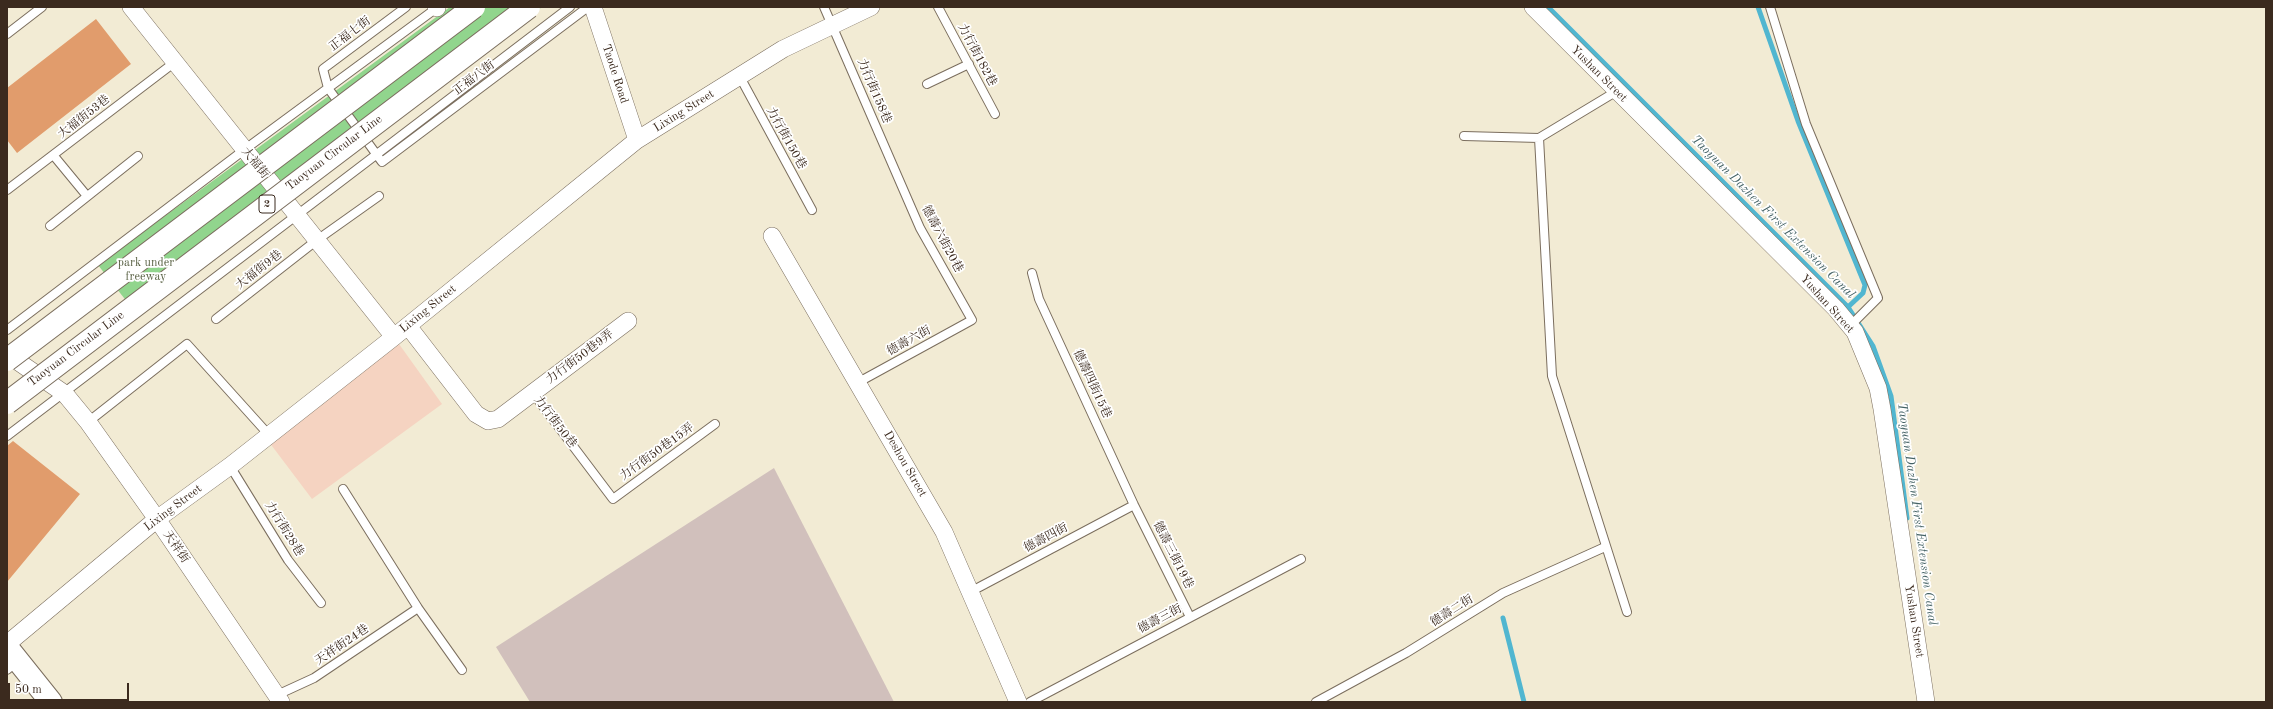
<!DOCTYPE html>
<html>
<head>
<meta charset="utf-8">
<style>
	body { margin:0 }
	#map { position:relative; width:2273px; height:709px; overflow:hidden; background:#f2ebd4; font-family:"Old Standard TT",serif }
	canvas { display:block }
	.frame { position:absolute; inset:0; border:8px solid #3b2a1e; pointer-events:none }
	.scale { position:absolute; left:8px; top:683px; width:121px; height:18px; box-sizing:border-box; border:2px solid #3b2a1e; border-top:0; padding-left:5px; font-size:12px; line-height:14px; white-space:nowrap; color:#3b2a1e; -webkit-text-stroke:3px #fff; paint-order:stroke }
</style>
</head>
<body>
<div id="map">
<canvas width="2273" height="709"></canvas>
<div class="frame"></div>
<div class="scale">50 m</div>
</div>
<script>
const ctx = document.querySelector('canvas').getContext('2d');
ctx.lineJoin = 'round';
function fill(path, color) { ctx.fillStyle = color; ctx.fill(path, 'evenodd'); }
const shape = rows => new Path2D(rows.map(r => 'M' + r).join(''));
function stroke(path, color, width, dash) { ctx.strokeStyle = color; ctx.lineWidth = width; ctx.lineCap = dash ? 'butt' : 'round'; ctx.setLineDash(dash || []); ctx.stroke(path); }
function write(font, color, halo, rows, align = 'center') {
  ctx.font = font + ' "Old Standard TT","Noto Serif TC",serif'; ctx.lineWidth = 3.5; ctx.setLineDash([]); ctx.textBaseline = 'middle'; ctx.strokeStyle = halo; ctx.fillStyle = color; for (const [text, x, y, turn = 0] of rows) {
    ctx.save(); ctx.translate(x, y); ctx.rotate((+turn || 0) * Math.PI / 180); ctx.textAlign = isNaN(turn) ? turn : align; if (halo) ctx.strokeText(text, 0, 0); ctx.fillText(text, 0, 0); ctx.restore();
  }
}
fill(shape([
	[399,344,442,404,312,499,269,442]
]), '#f5d3c1');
fill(shape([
	[774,468,894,702,530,702,496,647]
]), '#d1c0bc');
fill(shape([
	[450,7,542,7,298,192,139,317,98,265]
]), '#91d58d');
stroke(shape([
	[1548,7,1848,307,1873,346,1891,396,1907,518],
	[1758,7,1798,121,1865,285,1863,293,1848,307],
	[1503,618,1524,702]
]), '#51b6d0', 5);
fill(shape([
	[96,19,131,64,17,153,7,140,7,88],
	[13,441,80,494,7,582,7,446]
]), '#e19c6c');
const lane = shape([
	[406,7,323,69,328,88,382,162,588,7],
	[824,7,920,228,972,320,857,383],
	[938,7,995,114],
	[1770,7,1806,124,1878,298,1849,327],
	[7,34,42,7],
	[740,77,812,210],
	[927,84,969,64],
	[1617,91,1539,138,1552,376,1627,612],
	[1464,136,1539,138],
	[54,156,87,196],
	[7,190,175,62],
	[50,226,138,156],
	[1032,273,1039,299,1134,505,1190,617],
	[216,319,317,240,379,196],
	[7,330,244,150,438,7],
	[533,393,613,499,715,424],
	[88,422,187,344,269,435],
	[7,436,570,7],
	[230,466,288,560,321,603],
	[343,489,418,608,462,670],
	[970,592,1134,505],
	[7,670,18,661],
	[277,695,314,678,418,608],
	[1030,702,1301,559],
	[1316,702,1406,653,1503,593,1605,547]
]);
const street = shape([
	[131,7,394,337],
	[436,7,437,8],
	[593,7,637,140],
	[1533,7,1836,309,1855,332,1878,388,1882,409,1926,702],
	[772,236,944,532,1018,702],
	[408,326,476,414,488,421,498,419,628,321],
	[7,354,65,394,88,422,157,519,281,702],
	[7,644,157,519,230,466,394,337,637,140,783,49,871,7]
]);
const primary = shape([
	[7,647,51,702]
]);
stroke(lane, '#7b6e5e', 10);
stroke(street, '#7b6e5e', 18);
stroke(primary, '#7b6e5e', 24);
stroke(lane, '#fff', 8);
stroke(street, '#fff', 17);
stroke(primary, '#fff', 22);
const highwayBridge = shape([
	[7,360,474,7],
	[7,403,529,7]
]);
stroke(highwayBridge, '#7b6e5e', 24, []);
stroke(highwayBridge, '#fff', 22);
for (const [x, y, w] of [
	[267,204,16]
]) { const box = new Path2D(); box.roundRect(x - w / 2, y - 9, w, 18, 3); ctx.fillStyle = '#fff'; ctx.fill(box); stroke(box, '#3b2a1e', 1); }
write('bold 11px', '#3b2a1e', null, [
	["2",267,204]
]);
write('12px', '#3b2a1e', '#fff', [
	["正福七街",350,34,-37],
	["力行街182巷",977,55,62],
	["Taode Road",615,74,72],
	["Yushan Street",1599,74,45],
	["正福八街",474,78,-37],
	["力行街158巷",874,91,67],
	["Lixing Street",684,111,-32],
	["大福街53巷",84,117,-38],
	["力行街150巷",786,138,61],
	["Taoyuan Circular Line",334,153,-37],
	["大福街",255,163,51],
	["德壽六街20巷",942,239,62],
	["大福街9巷",259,270,-38],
	["Yushan Street",1827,304,48],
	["Lixing Street",428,309,-39],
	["德壽六街",909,341,-29],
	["Taoyuan Circular Line",76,349,-37],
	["力行街50巷9弄",580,357,-37],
	["德壽四街15巷",1092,384,65],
	["力行街50巷",555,422,53],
	["力行街50巷15弄",657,452,-36],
	["Deshou Street",905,464,60],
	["Lixing Street",173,508,-37],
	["力行街28巷",284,529,58],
	["德壽四街",1046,538,-28],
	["天祥街",176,547,56],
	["德壽三街19巷",1173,555,63],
	["德壽二街",1452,611,-32],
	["德壽三街",1160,619,-28],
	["Yushan Street",1914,621,81],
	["天祥街24巷",342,645,-34]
]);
write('12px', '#555d3f', '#fff', [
	["park under",146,263],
	["freeway",146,277]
]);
write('italic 13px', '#446265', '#fff', [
	["Taoyuan Dazhen First Extension Canal",1773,217,45],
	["Taoyuan Dazhen First Extension Canal",1917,514,82]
]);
</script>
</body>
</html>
